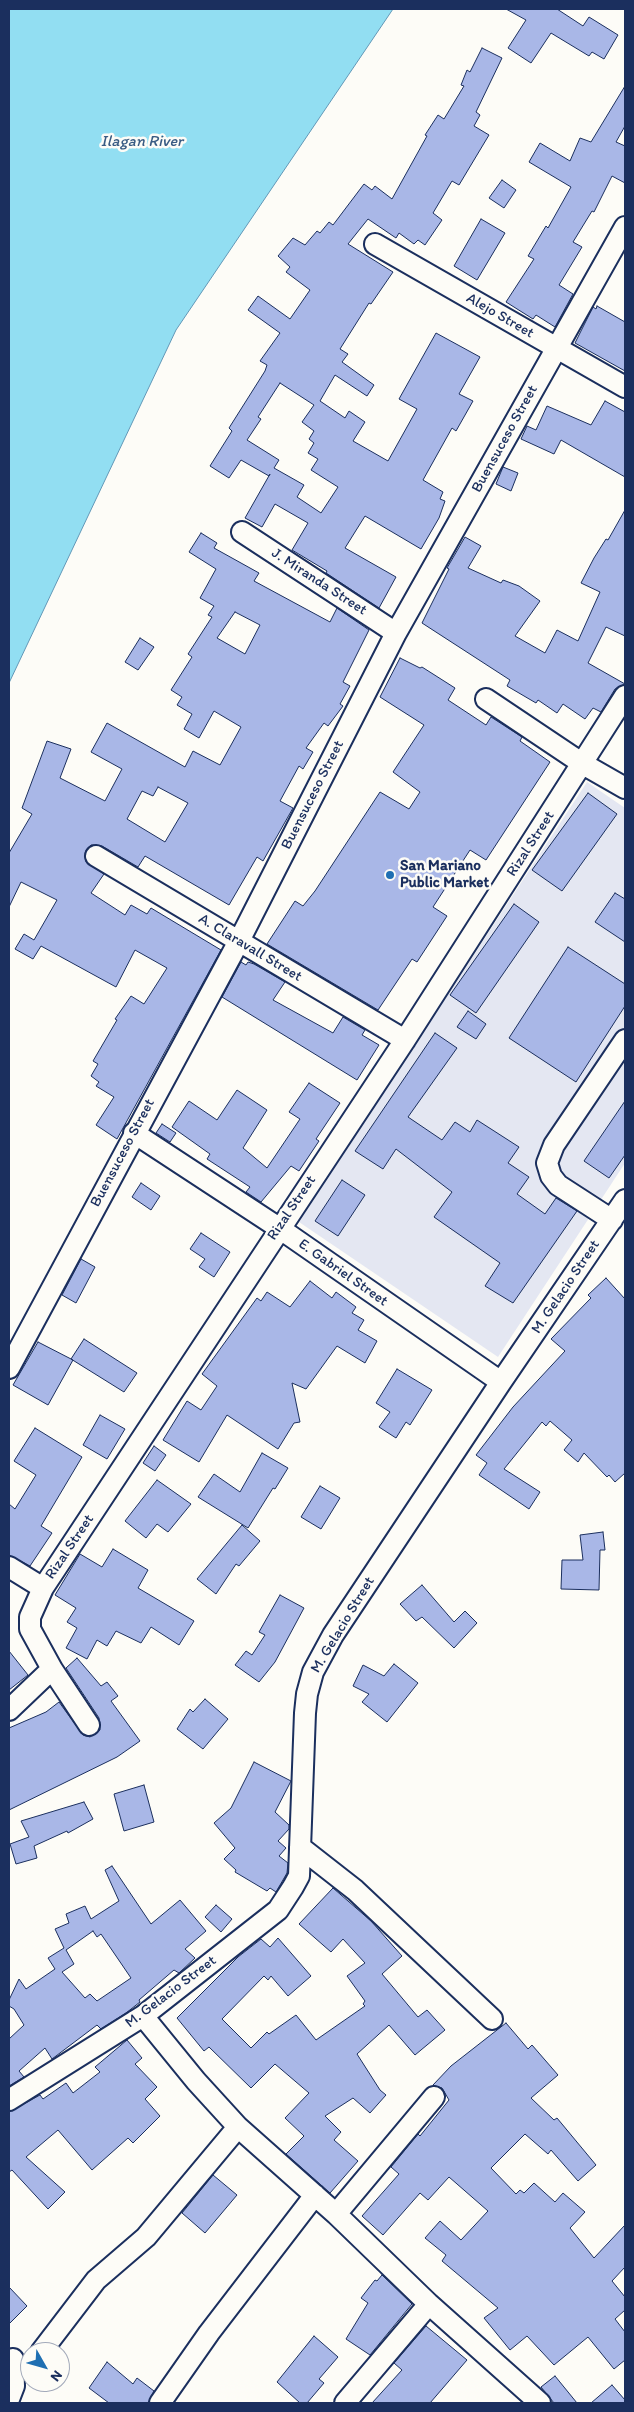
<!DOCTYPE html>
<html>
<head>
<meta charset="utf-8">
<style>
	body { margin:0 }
	#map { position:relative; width:634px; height:2412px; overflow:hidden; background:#fdfcf7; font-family:Itim,sans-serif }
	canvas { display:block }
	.frame { position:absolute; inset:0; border:10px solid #1b2f5e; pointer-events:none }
	.north { position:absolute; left:20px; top:2342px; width:50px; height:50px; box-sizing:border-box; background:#fdfcf7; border:1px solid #a3aaba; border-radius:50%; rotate:128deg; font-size:14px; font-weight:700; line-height:20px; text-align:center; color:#1b2f5e }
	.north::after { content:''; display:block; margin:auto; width:18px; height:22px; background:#1f6fb2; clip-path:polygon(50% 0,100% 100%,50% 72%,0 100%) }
</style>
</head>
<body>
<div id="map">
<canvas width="634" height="2412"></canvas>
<div class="frame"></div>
<div class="north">N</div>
</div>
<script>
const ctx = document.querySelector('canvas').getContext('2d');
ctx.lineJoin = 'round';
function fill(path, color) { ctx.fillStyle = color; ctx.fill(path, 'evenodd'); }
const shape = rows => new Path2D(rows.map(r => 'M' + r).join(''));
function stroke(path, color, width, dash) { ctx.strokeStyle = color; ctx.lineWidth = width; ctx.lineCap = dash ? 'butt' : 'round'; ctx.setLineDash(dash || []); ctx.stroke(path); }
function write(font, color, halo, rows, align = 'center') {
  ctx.font = font + ' Itim,sans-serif'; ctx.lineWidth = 5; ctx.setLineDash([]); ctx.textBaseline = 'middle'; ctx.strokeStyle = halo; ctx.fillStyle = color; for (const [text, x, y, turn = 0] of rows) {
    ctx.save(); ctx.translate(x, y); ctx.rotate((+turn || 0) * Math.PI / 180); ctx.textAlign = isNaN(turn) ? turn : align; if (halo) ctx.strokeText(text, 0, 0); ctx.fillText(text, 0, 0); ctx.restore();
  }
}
fill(shape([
	[587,782,625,808,625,1163,498,1357,299,1222]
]), '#e4e7f2');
const water = shape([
	[9,9,393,9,176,330,9,683,9,9]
]);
fill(water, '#92def2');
stroke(water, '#6298b7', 1);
const building = shape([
	[506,9,557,9,583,26,589,17,618,35,604,59,592,52,589,56,551,33,531,63,508,48,526,20,506,9],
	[482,48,502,58,476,112,480,115,474,126,489,135,459,185,452,181,433,213,442,220,425,245,418,240,414,244,399,233,396,238,368,219,348,244,393,272,371,304,369,303,340,349,348,354,342,362,374,385,367,396,335,375,320,401,345,418,349,411,365,422,353,441,388,461,417,409,399,399,436,333,480,357,459,394,473,401,456,431,452,428,423,480,443,492,440,499,445,501,439,518,421,549,365,516,345,548,396,577,379,608,326,573,327,571,292,550,308,523,275,504,262,527,245,518,270,474,269,476,241,460,229,478,210,466,232,431,229,428,265,371,267,365,260,361,280,333,248,310,258,296,290,319,310,290,286,272,290,267,278,256,293,238,305,245,317,231,320,233,329,222,333,225,364,184,372,190,375,186,392,199,427,136,425,135,438,115,444,119,464,86,461,85,467,70,470,72,482,48],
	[280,383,314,405,302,422,314,431,309,439,314,443,308,453,318,459,311,470,338,487,321,513,297,497,304,485,274,468,279,460,247,440,261,419,258,417,280,383],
	[625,86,625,126,616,142,625,146,625,183,612,176,594,212,592,211,573,242,582,247,559,285,573,294,555,327,536,315,533,319,506,302,534,259,528,256,546,226,548,228,571,187,529,162,540,143,570,161,580,138,591,142,625,86],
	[502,180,516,190,504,208,489,198,502,180],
	[481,219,505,233,477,280,454,266,481,219],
	[597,306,625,322,625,371,575,343,593,307,596,309,597,306],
	[605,401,625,412,625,477,561,440,554,454,521,439,527,426,536,430,547,406,591,425,605,401],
	[503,467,518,473,511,491,496,484,503,467],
	[625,510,625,636,606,627,588,663,625,684,615,689,601,712,593,708,585,719,563,704,557,713,538,700,536,703,507,686,510,680,422,623,449,569,447,568,465,537,481,546,468,568,501,583,503,580,519,586,540,601,515,636,545,653,557,630,578,641,600,592,581,583,594,558,606,539,608,540,625,510],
	[201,533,217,543,214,548,259,573,254,581,330,622,337,608,369,630,343,682,350,686,340,704,343,706,328,726,324,723,306,748,313,752,303,769,299,766,280,801,293,808,263,861,257,857,229,905,145,856,138,867,102,846,91,845,86,850,86,862,104,874,91,893,125,915,131,905,147,914,151,908,221,950,117,1139,96,1125,114,1097,96,1086,99,1082,91,1076,98,1064,93,1061,117,1020,115,1019,131,996,144,1004,167,968,135,950,116,987,41,946,33,959,15,949,24,934,34,940,57,900,21,882,9,907,9,853,32,814,22,808,47,741,71,749,60,778,105,801,122,769,91,752,107,723,185,767,193,751,220,765,241,727,214,711,199,738,184,729,192,714,177,705,182,697,171,690,192,657,188,654,212,617,208,615,214,606,200,598,216,569,189,552,201,533],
	[235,612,260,625,245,654,217,638,235,612],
	[158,787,188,803,165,842,127,819,142,791,153,796,158,787],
	[140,638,154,647,138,670,125,662,140,638],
	[400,658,420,668,422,667,455,688,448,700,486,725,491,717,522,737,520,741,550,762,486,860,470,850,433,907,447,916,417,962,412,959,378,1010,267,944,295,901,303,906,315,891,380,792,409,809,420,792,393,772,424,725,380,697,400,658],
	[588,793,617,814,562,891,532,870,588,793],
	[615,893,625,899,625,942,595,922,615,893],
	[514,904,539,922,476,1013,450,995,514,904],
	[568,947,625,984,625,1006,576,1082,509,1038,568,947],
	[241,962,246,965,248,962,254,964,285,982,273,1000,333,1033,343,1017,365,1030,362,1035,379,1045,357,1080,222,997,241,962],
	[468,1011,486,1024,476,1039,457,1027,468,1011],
	[435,1033,457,1048,408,1117,442,1140,455,1122,470,1132,477,1120,519,1147,508,1163,529,1177,517,1194,545,1214,556,1198,577,1211,513,1303,485,1286,500,1263,434,1217,452,1192,396,1149,383,1169,355,1151,435,1033],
	[309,1083,340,1103,316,1139,319,1141,299,1171,291,1166,261,1202,246,1192,250,1187,207,1159,210,1154,172,1127,189,1101,217,1120,237,1090,267,1110,243,1148,267,1168,300,1119,289,1112,309,1083],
	[625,1101,625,1155,609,1178,584,1161,625,1101],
	[162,1124,176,1133,170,1142,156,1133,162,1124],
	[342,1180,365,1195,338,1236,315,1221,342,1180],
	[141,1183,160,1196,151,1210,132,1197,141,1183],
	[201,1233,230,1252,214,1277,199,1267,205,1259,190,1249,201,1233],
	[81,1259,95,1267,76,1303,62,1295,81,1259],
	[606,1278,625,1299,625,1473,615,1482,609,1475,607,1477,584,1453,578,1462,564,1450,572,1440,550,1421,546,1426,542,1422,504,1469,540,1492,529,1509,479,1475,487,1463,476,1455,513,1407,565,1351,551,1339,591,1298,588,1295,606,1278],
	[310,1281,332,1298,336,1292,356,1307,352,1313,364,1320,358,1330,377,1341,365,1363,337,1346,306,1389,292,1383,300,1422,294,1423,278,1449,227,1415,199,1462,163,1440,187,1401,201,1410,217,1386,202,1374,257,1298,261,1301,267,1292,290,1307,310,1281],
	[84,1339,137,1373,124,1392,71,1359,84,1339],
	[38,1342,73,1360,48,1405,13,1385,38,1342],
	[397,1369,432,1390,410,1425,406,1422,396,1438,379,1427,390,1412,376,1403,397,1369],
	[100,1415,125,1429,107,1459,83,1445,100,1415],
	[35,1428,82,1457,41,1526,52,1533,30,1566,9,1555,9,1504,15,1509,36,1475,14,1461,35,1428],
	[154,1446,166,1455,155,1471,143,1463,154,1446],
	[262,1453,288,1468,275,1489,273,1488,248,1528,198,1497,214,1474,240,1492,262,1453],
	[157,1480,191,1504,168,1532,157,1524,146,1538,125,1521,157,1480],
	[320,1486,340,1498,321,1529,301,1517,320,1486],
	[242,1525,260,1541,239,1566,236,1564,216,1594,197,1579,242,1525],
	[603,1532,605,1550,600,1550,599,1590,561,1589,562,1560,583,1560,580,1535,603,1532],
	[113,1549,148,1570,138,1588,194,1621,179,1645,151,1627,141,1643,116,1631,107,1646,97,1640,87,1659,66,1648,77,1628,67,1622,76,1608,55,1595,80,1554,102,1567,113,1549],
	[422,1585,454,1622,465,1611,477,1623,454,1648,422,1617,416,1621,400,1604,422,1585],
	[280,1595,304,1608,275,1662,259,1682,235,1665,246,1651,252,1655,265,1635,259,1632,280,1595],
	[9,1651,28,1675,9,1690,9,1651],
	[77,1658,101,1686,107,1682,118,1696,111,1701,140,1741,117,1757,9,1810,9,1728,46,1712,59,1702,83,1735,90,1737,100,1730,99,1718,66,1668,77,1658],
	[394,1664,418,1683,387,1722,362,1702,369,1694,353,1686,363,1665,384,1676,394,1664],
	[205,1699,228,1719,203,1749,177,1729,190,1709,193,1712,205,1699],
	[254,1762,291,1781,275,1812,289,1825,289,1829,278,1841,286,1848,279,1856,288,1863,287,1873,276,1892,270,1888,267,1891,235,1872,236,1870,224,1859,235,1848,214,1823,231,1808,254,1762],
	[144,1785,154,1822,124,1831,114,1794,144,1785],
	[84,1802,93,1819,68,1833,67,1831,34,1846,37,1858,16,1864,10,1844,29,1837,21,1821,84,1802],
	[112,1866,151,1924,180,1900,206,1931,185,1949,195,1958,179,1973,174,1970,139,2000,140,2002,126,2013,101,2029,97,2025,52,2059,45,2048,19,2071,24,2077,9,2086,9,2039,24,2025,14,2009,9,2006,9,2000,19,1979,26,1989,55,1969,48,1958,64,1948,55,1929,69,1923,66,1914,85,1906,91,1919,119,1901,105,1870,112,1866],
	[93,1931,97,1937,101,1934,131,1978,97,2001,90,1994,85,1998,62,1972,74,1964,66,1950,93,1931],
	[333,1888,371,1921,402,1956,382,1974,418,2017,427,2010,445,2030,415,2055,389,2025,357,2054,380,2090,386,2095,370,2113,353,2098,325,2116,341,2132,334,2140,358,2161,330,2193,286,2154,304,2136,285,2118,309,2093,275,2064,251,2088,209,2047,204,2051,177,2018,238,1957,261,1939,270,1947,278,1938,311,1976,288,1996,271,1976,268,1980,264,1976,222,2019,251,2048,267,2032,269,2034,296,2015,316,2040,365,2006,363,2004,365,2001,347,1976,365,1963,343,1939,331,1952,299,1924,333,1888],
	[216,1905,232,1919,221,1932,205,1917,216,1905],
	[506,2023,528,2049,532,2045,558,2075,531,2098,554,2120,557,2118,596,2165,578,2181,551,2150,548,2154,525,2134,491,2168,516,2194,520,2190,524,2193,534,2183,555,2202,563,2193,585,2212,570,2228,594,2258,625,2225,625,2267,612,2281,625,2297,625,2310,615,2319,625,2332,625,2360,614,2369,588,2337,554,2365,527,2336,510,2350,484,2318,498,2308,442,2261,446,2255,425,2238,440,2221,461,2240,488,2211,449,2177,428,2200,420,2193,383,2235,362,2216,399,2174,391,2167,418,2134,420,2136,449,2100,442,2088,433,2085,451,2066,506,2023],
	[127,2040,142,2058,135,2064,157,2087,145,2099,160,2116,133,2143,128,2138,92,2170,58,2130,26,2157,65,2192,48,2209,12,2170,9,2172,9,2112,40,2095,43,2099,66,2083,73,2093,100,2072,95,2067,127,2040],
	[213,2175,237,2195,205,2233,182,2213,213,2175],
	[382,2275,412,2304,370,2355,346,2339,368,2303,361,2298,375,2280,377,2281,382,2275],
	[9,2287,27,2306,9,2324,9,2287],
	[426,2326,467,2360,430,2403,372,2403,402,2370,394,2363,426,2326],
	[314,2336,338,2357,319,2379,324,2383,307,2403,300,2403,277,2382,314,2336],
	[107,2362,133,2384,137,2378,154,2391,148,2403,109,2403,89,2388,107,2362],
	[555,2376,577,2403,554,2403,541,2387,555,2376],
	[612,2385,625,2400,625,2403,591,2403,612,2385]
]);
fill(building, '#a9b7e7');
stroke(building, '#1b2f5e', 1);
const minor = shape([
	[375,244,625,387],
	[242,532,396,633],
	[486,699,583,764,625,788],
	[96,856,405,1040],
	[134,1133,279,1228,501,1382],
	[612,1220,558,1185,551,1176,547,1163,554,1145,625,1040],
	[9,1368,239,941,396,633,625,227],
	[9,1567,43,1588],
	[9,1710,52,1669],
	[89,1725,52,1669,30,1629,30,1617,43,1588,405,1040,625,696],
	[300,1847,355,1890,492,2019],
	[143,2016,196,2081,238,2127,336,2214,429,2304,540,2403],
	[9,2100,143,2016,278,1910,293,1887,299,1876,305,1713,307,1694,313,1672,333,1635,501,1382,625,1200],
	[336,2214,434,2097],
	[41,2352,96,2280,146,2237,238,2127],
	[9,2399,14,2386,13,2359],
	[160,2403,209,2333,315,2195],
	[345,2403,429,2304]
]);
stroke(minor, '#1b2f5e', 24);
stroke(minor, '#fdfcf7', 20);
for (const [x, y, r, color] of [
	[390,875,5,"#1f6fb2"]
]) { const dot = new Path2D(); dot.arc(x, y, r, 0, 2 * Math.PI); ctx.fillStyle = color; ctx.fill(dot); stroke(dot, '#fdfcf7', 2); }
write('15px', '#1b2f5e', '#fdfcf7', [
	["Alejo Street",500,316,30],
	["Buensuceso Street",505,439,-61],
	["J. Miranda Street",319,582,33],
	["Buensuceso Street",313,795,-63],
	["Rizal Street",531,844,-57],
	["A. Claravall Street",250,948,31],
	["Buensuceso Street",123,1153,-62],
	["Rizal Street",292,1208,-56],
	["E. Gabriel Street",343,1273,35],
	["M. Gelacio Street",566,1287,-56],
	["Rizal Street",70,1547,-56],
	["M. Gelacio Street",343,1625,-59],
	["M. Gelacio Street",171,1992,-37]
]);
write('bold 15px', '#1b2f5e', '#fdfcf7', [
	["San Mariano",400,866],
	["Public Market",400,883]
], 'left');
write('italic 16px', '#395b83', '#fdfcf7', [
	["Ilagan River",142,142]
]);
</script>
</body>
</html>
